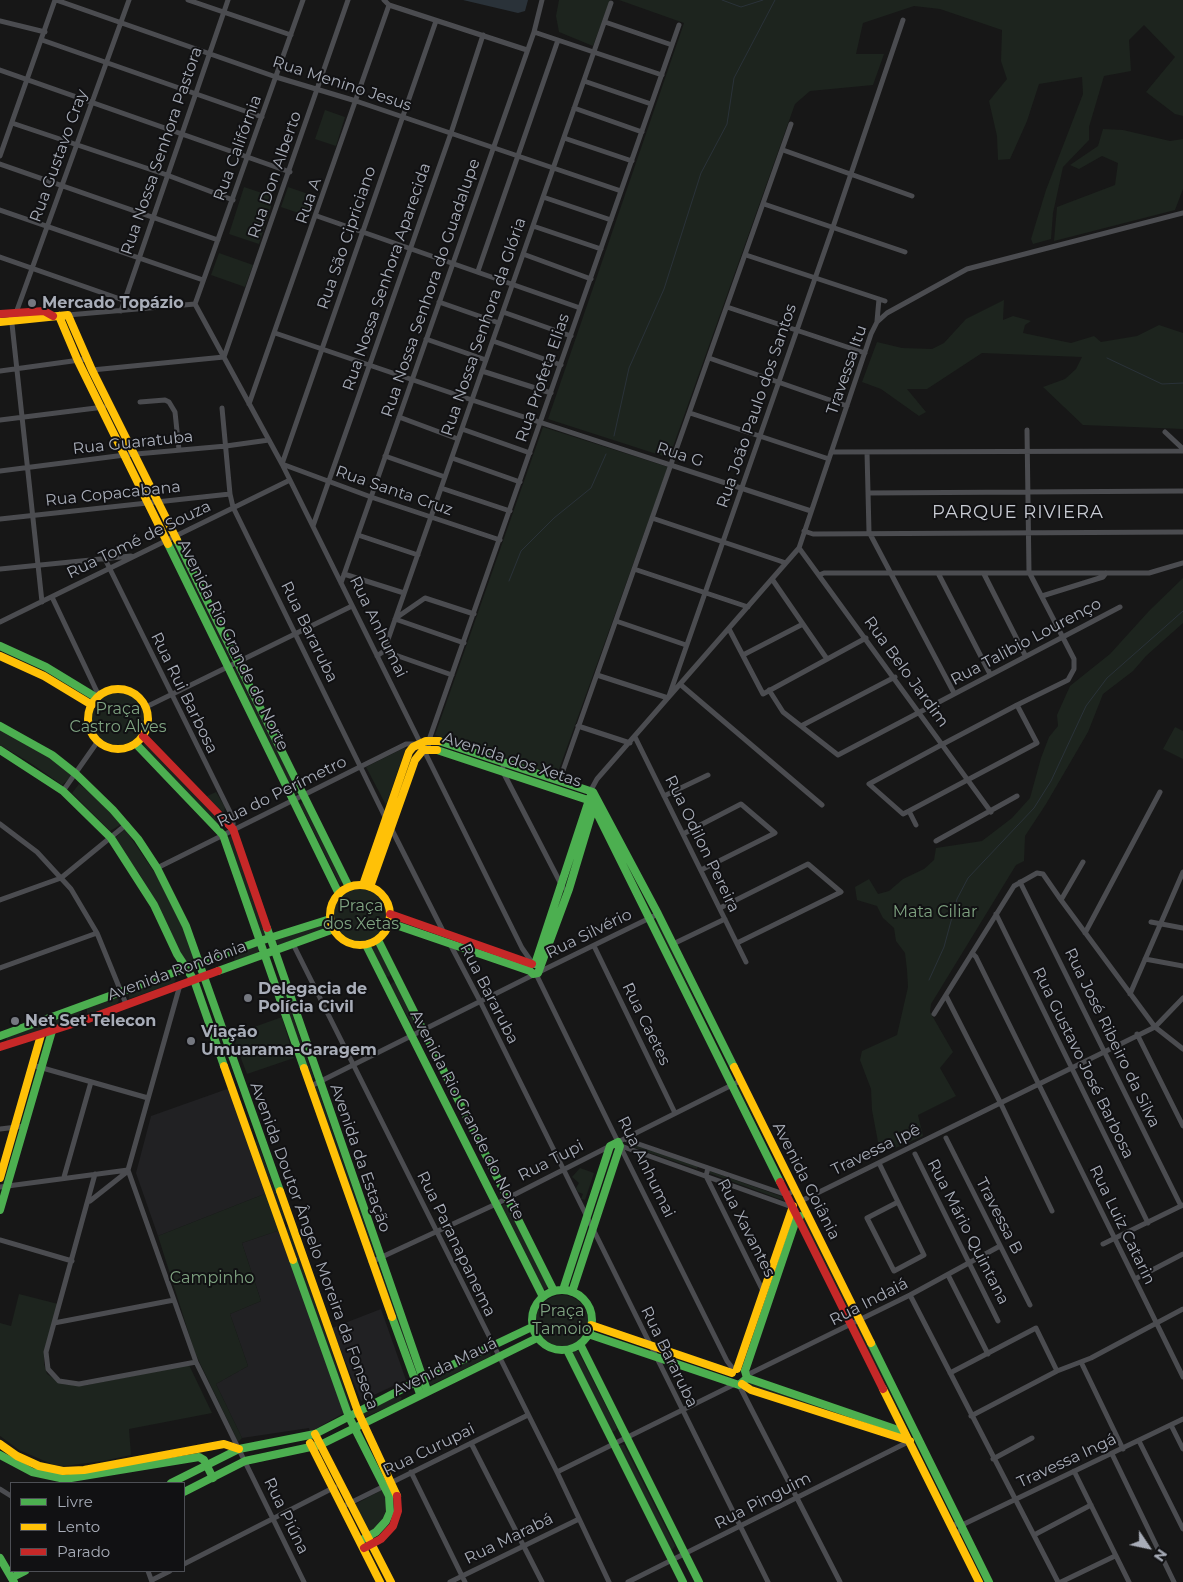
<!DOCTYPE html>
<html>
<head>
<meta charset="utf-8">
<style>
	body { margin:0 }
	#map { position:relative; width:1183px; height:1582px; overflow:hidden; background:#171717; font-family:Montserrat,sans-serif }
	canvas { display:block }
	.legend { position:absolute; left:10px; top:1482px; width:175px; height:90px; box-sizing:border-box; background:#111113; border:1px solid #4d4f55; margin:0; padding:6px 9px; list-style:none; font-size:15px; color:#a8adb8 }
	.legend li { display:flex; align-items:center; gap:10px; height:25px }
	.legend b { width:25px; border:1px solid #4d4f55 }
	.north { position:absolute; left:1123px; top:1522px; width:50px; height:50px; -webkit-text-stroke:4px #111113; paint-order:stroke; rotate:124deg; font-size:14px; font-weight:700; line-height:20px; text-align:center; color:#a8adb8 }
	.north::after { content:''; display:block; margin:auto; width:18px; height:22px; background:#a8adb8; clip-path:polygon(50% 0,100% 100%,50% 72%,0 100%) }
</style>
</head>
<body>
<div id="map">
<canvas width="1183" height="1582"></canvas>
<ul class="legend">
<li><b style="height:6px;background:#4caf50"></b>Livre</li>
<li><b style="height:6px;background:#ffc107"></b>Lento</li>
<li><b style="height:6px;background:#c62828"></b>Parado</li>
</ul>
<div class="north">N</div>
</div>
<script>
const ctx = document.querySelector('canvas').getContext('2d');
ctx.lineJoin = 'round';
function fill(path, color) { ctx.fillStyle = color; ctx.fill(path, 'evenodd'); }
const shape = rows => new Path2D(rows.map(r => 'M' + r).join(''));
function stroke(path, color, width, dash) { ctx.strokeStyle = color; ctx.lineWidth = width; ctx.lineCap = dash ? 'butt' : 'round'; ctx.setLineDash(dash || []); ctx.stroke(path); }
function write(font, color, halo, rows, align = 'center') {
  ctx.font = font + ' Montserrat,sans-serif'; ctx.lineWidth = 4; ctx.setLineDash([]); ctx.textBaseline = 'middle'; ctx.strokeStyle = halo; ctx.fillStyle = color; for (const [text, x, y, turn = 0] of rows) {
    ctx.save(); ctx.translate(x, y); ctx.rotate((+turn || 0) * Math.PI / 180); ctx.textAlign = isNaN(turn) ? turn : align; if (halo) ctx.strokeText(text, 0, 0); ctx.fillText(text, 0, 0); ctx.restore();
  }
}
fill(shape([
	[230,1088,267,1193,158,1236,136,1173,151,1116],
	[280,1230,344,1413,310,1432,309,1428,242,1438,216,1384,248,1366,230,1314,261,1301,242,1243],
	[381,1309,406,1380,361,1401,332,1328]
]), '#212123');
fill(shape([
	[559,0,610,0,593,46,559,32,556,16],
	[619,0,1183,0,1183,116,1175,114,1146,92,1175,57,1144,25,1129,40,1131,71,1104,76,1089,127,1089,140,1063,167,1053,213,1051,239,1033,244,1031,239,1046,190,1083,94,1082,77,1039,84,1027,121,1010,159,998,160,997,136,989,101,1007,79,1001,61,1002,30,940,9,914,6,863,23,856,54,884,54,873,85,810,91,795,104,669,458,548,419,684,23],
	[325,110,345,117,336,146,315,139],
	[1103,129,1123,130,1170,141,1183,139,1183,189,1175,210,1054,241,1057,207,1115,185,1118,163,1102,156,1079,169,1070,165,1098,146],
	[244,187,274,197,259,244,229,234],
	[288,187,317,197,310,217,281,207],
	[219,253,253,265,245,287,211,275],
	[1004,300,1003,320,1013,316,1031,321,1025,325,1023,333,1071,343,1094,336,1101,342,1137,336,1159,325,1183,333,1183,429,1083,425,1043,387,1065,379,1076,369,1082,357,982,353,927,389,907,389,926,412,919,416,881,389,862,382,877,342,902,348,932,349,944,343,966,319],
	[543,427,668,467,557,775,435,735],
	[177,541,233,657,228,660,172,543],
	[1183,578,1183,623,1146,656,1133,671,1103,694,1088,732,1046,804,1025,836,1024,861,1016,865,931,1004,930,1012,953,1052,940,1068,956,1096,918,1115,923,1136,891,1150,878,1142,872,1110,871,1089,860,1060,862,1051,897,1035,908,987,907,970,905,953,896,941,894,928,883,918,877,906,857,900,855,887,869,879,878,894,889,891,903,879,924,869,934,860,936,848,982,841,1012,818,1030,798,1041,758,1049,737,1058,726,1057,715,1070,686,1110,654,1149,611],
	[238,667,299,792,295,795,232,669],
	'91 718a27 27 0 1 1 54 0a27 27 0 1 1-54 0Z',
	[1175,727,1183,731,1183,759,1163,749],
	[0,729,40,751,71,773,72,776,62,785,32,764,0,745],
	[146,742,223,825,220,827,143,745],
	[406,747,386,805,366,767],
	[508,765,586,791,585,794,506,768],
	[79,784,94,795,120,823,120,825,110,831,72,793],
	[216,792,225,807,224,813,205,797],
	[305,801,343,882,339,883,300,804],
	[125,829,163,885,187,937,195,962,187,966,140,875,114,839],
	[232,836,266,936,261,937,228,837],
	'334 915a27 27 0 1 1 54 0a27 27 0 1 1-54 0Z',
	[656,922,659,923,700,1010,699,1010],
	[323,925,323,930,278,945,275,940],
	[374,945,377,945,391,974,389,977,386,976,372,948],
	[256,946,259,949,258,953,234,961,236,952],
	[172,977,176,979,174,983,129,999,129,993],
	[393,982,396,983,418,1027,415,1030,390,985],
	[284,991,314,1078,311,1080,281,993],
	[116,997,119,1000,117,1004,90,1014,87,1013,87,1008],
	[80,1011,83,1015,81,1018,6,1042,7,1037],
	[282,1017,294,1058,247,1074,232,1035],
	[739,1085,787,1180,786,1181,737,1086],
	[317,1086,376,1255,372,1256,313,1088],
	[257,1140,286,1220,283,1221,255,1141],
	[631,1143,698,1166,697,1169,630,1146],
	[580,1168,594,1173,585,1200,581,1199,583,1194,578,1192,576,1188,579,1183,572,1177],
	[710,1171,786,1198,785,1201,709,1173],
	[267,1193,280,1230,242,1243,261,1301,230,1314,248,1366,216,1384,242,1438,238,1442,195,1353,158,1236],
	[506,1203,548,1284,546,1289,541,1289,502,1208,501,1206],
	[806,1218,853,1315,852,1317,802,1220],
	[289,1227,352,1408,349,1410,286,1228],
	[379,1265,411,1354,407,1355,376,1266],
	[19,1294,58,1304,44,1351,44,1364,47,1374,62,1384,82,1386,189,1365,212,1413,129,1429,131,1455,103,1461,64,1466,54,1465,19,1450,0,1436,0,1323,11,1326],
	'536 1321a26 26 0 1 1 52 0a26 26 0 1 1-52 0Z',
	[856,1324,858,1324,908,1428,855,1325],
	[490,1351,491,1356,431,1385,427,1381],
	[574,1351,578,1351,617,1428,615,1431,610,1432,572,1354],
	[747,1382,897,1433,896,1436,748,1385],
	[397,1396,402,1397,400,1402,365,1417,363,1413],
	[620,1445,624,1445,675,1546,673,1549,671,1550,619,1447],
	[380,1491,382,1491,386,1498,387,1508,380,1525,369,1533,354,1505]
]), '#1d241e');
fill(shape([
	[463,0,528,0,525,11,518,13]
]), '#2a3239');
stroke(shape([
	[722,0,741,7,763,0],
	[1107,358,1162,384,1183,383],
	[614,436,629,368,664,289,701,173,727,124,734,78,775,0],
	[509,581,521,551,554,518,591,488,606,454],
	[929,980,944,947,957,899,968,878,1034,808,1051,781,1086,706,1107,678,1183,611]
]), '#2a3239', 1);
stroke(shape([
	[56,0,276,77,356,101,621,191],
	[188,0,291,35],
	[384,0,389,5,527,50],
	[0,21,45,32],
	[605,22,672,45],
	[534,32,662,75],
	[42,40,262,117],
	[0,70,290,172],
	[584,81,651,104],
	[574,108,642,132],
	[12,123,167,175,233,200],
	[564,138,632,161],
	[783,150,912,196],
	[0,156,55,0],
	[0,164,218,240],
	[543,197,611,220],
	[764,204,905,252],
	[0,210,203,280],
	[317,216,580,308],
	[533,226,601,249],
	[523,254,591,279],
	[746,255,885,301],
	[0,257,123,300],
	[478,271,558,40],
	[439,302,499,323],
	[195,304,282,464,522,948,533,964],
	[195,304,303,0],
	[727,307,865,353],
	[121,311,228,0],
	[503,312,571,336],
	[68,315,195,304],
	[877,321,879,299],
	[275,333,472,400,811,511],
	[426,339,486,360],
	[493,341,561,365],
	[709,358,847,406],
	[92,370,224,357,348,0],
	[0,371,87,359],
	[482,371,551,393],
	[140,402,165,400,169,402,175,412,179,450],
	[249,404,389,5],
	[222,408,230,494,233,507,386,819],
	[690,413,829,459],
	[399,417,458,439],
	[0,420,104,407],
	[462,429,530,453],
	[1165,432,1183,449],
	[831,452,1183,451],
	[867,452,869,532,954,693],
	[385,456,445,477],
	[452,458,520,482],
	[282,464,436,21],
	[282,464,371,497,500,540],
	[0,471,125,455,226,446,269,440],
	[441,488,510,511],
	[868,493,1183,491],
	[652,518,786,563],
	[0,519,230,494],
	[313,526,451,133,483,35],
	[804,531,813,534,1183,532],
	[358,535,418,555],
	[799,548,991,812],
	[105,559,233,818,233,829],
	[0,569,131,556],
	[634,569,748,607],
	[938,573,990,674],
	[344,574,404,593],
	[984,574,1025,655],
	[819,575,824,573,1149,573,1183,563],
	[772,579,827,659],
	[341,583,534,32,542,0],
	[1042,596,1103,577,1106,573],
	[52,597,99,696],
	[42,602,12,324,129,0],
	[396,618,425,598,474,614],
	[395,619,464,643],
	[616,621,686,645],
	[0,622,290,480],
	[729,629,763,694,866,638],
	[384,651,452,675],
	[743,655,803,624],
	[377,656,384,651,611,3],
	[597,675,668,698],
	[681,685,822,805],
	[769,690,783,712,838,755,1120,607],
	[669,696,833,227,903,20],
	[1017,705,1037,743,909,811,903,814,869,784,943,744,1017,705,1068,680,1074,669,1074,659,1029,572,1027,430],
	[146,707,352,606],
	[578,726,630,743],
	[801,726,895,677],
	[635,737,746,962],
	[428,749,429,740,679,25],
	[505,761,502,770,563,888],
	[560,779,791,124],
	[591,790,597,779,799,548,871,334,877,322,887,313,967,269,1183,213],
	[63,791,98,741],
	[664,796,708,775],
	[909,811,916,825],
	[0,824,37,852,71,889,97,933,126,1004],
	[390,826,444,933],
	[683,834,741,804,775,833,701,870],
	[936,841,1017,796],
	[1083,862,1061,900,1155,1027,1183,1049],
	[157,868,406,744,417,744],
	[1020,882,1181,1206],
	[0,900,61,878,127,824],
	[720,908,808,864,841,892,737,943],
	[996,914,1148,1223],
	[1151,922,1183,928],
	[1085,933,1160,792],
	[449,942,480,1001,768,1582],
	[293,944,557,1472,609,1582],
	[673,944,725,919],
	[594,946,675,1113],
	[972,953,976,957,1183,1377],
	[1145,959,1183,966],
	[0,968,97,933],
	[539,972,658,914],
	[536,974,618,1142,740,1081],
	[180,985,128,1170,196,1362,304,1582],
	[1130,994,1183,872],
	[946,996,1000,1102,1052,1211],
	[934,1014,1014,886,1037,873,1043,874,1061,900],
	[1137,1034,1183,1126],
	[32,1065,148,1098],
	[311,1086,535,974],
	[0,1129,25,1126],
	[946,1138,1030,1305],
	[624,1139,787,1195,795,1190],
	[620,1146,727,1361,734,1370],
	[621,1146,792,1207],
	[915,1154,998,1321],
	[879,1163,898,1202,924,1255,894,1271,867,1218,898,1202],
	[708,1168,706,1176,763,1291],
	[95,1174,46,1352,48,1369,59,1381,79,1384,196,1362],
	[64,1177,91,1082],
	[0,1187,128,1170],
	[90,1201,128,1171],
	[801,1201,1155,1027,1183,998],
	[0,1240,72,1261],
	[1103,1244,1183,1205],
	[371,1262,496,1204,610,1146],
	[948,1275,988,1354],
	[1135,1279,1183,1254],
	[910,1295,1058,1582],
	[54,1323,174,1300],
	[1081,1362,1123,1449],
	[950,1373,1036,1328,1057,1371],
	[747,1375,910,1295,1000,1246],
	[739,1385,840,1582],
	[971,1416,1057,1371,1091,1358,1183,1309],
	[1171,1425,1183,1449],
	[1139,1441,1183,1529],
	[471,1443,542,1582],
	[1112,1454,1174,1582],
	[993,1459,1032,1438],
	[1074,1471,1129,1582],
	[411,1472,465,1582],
	[557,1472,735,1384],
	[0,1489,11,1496],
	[342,1507,528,1415],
	'953 1528a4 4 0 1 1 8 0a4 4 0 1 1-8 0Z',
	[962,1525,1183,1419],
	[1034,1535,1091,1505],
	[184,1564,335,1487],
	[148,1571,152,1582],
	[152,1580,170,1571],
	[450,1582,579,1519],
	[628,1582,908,1442],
	[1061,1582,1115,1556]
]), '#4b4c50', 5);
stroke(shape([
	[177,540,349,887],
	[168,544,339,894],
	[0,646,46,667,97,698],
	[0,726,52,755,76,774,113,810,138,839,157,868,186,926,280,1191],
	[439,741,593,792,658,914,734,1067],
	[136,744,223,835,304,1068],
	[0,750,63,791,111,838,154,905,177,954,194,980,224,1066],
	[437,750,591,801,780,1182],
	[390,923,530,971,533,974,538,973,569,889,594,806],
	[267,928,427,1390],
	[378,940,554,1291],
	[366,945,543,1297],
	[535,964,590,797],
	[218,971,334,929],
	[0,1036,260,941,330,919],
	[0,1210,52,1031],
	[293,1260,349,1417,389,1496,390,1512,386,1521,376,1532,360,1541],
	[563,1290,610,1146,618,1142,620,1146,572,1292],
	'532 1320a30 30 0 1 1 60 0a30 30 0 1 1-60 0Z',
	[392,1317,420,1394],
	[588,1334,739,1385,747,1378,745,1371],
	[871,1343,989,1582],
	[580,1344,699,1582],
	[567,1350,683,1582],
	[745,1371,797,1217,800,1216],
	[747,1378,904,1432],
	[0,1455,32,1472,65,1479,199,1457,204,1460,213,1478],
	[171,1483,239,1449,315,1434,414,1383,532,1327],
	[184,1492,245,1461,320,1445,537,1338],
	[0,1558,14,1582],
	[13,1577,25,1571]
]), '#4caf50', 8);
stroke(shape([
	[59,316,78,361,168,544],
	[0,322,68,315,92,370,177,540],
	[0,656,44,676,92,705],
	'88 719a30 30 0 1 1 60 0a30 30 0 1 1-60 0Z',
	'330 915a30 30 0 1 1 60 0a30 30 0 1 1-60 0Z',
	[363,885,409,752,413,747,426,741,439,741],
	[370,887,415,760,423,750,437,750],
	[224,1066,293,1260],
	[734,1067,871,1343],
	[304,1068,392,1317],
	[0,1178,41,1035],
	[280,1191,358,1412,397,1496],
	[591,1325,732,1373],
	[737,1369,793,1206],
	[742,1384,751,1390,910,1441],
	[883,1389,979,1582],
	[315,1434,391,1582],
	[310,1443,380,1582],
	[0,1444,17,1456,39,1466,63,1471,84,1470,224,1444,239,1449]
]), '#ffc107', 8);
stroke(shape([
	[0,314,44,311,53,316],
	[143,736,233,829,267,928],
	[390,914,532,964],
	[0,1047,88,1019,218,971],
	[780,1182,883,1389],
	[364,1548,381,1539,393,1526,398,1511,397,1496]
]), '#c62828', 8);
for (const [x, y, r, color] of [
	[32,303,5,"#757880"],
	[248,998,5,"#757880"],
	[15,1021,5,"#757880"],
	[191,1041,5,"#757880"]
]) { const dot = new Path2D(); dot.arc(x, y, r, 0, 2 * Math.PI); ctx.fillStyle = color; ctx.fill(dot); stroke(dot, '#111113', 2); }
write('16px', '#a8adb8', '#111113', [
	["Rua Menino Jesus",342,84,18],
	["Rua Califórnia",238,148,-70],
	["Rua Nossa Senhora Pastora",162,151,-71],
	["Rua Gustavo Cray",59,156,-70],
	["Rua Don Alberto",275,175,-71],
	["Rua A",309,201,-71],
	["Rua São Cipriciano",347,238,-71],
	["Rua Nossa Senhora Aparecida",387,277,-71],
	["Rua Nossa Senhora do Guadalupe",431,288,-71],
	["Rua Nossa Senhora da Glória",484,327,-71],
	["Travessa Itu",847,370,-71],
	["Rua Profeta Elias",543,378,-71],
	["Rua João Paulo dos Santos",757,406,-71],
	["Rua Guaratuba",133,443,-6],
	["Rua G",680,455,18],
	["Rua Santa Cruz",394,491,19],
	["Rua Copacabana",113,494,-6],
	["Rua Tomé de Souza",139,540,-26],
	["Rua Anhumai",378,627,64],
	["Rua Bararuba",309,632,64],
	["Rua Talibio Lourenço",1026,642,-28],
	["Avenida Rio Grande do Norte",233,645,64],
	["Rua Belo Jardim",906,672,54],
	["Rua Rui Barbosa",184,693,64],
	["Avenida dos Xetas",512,760,18],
	["Rua do Perímetro",282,792,-26],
	["Rua Odilon Pereira",702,844,64],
	["Rua Silvério",589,934,-26],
	["Avenida Rondônia",177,971,-20],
	["Rua Bararuba",489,994,63],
	["Rua Caetes",646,1024,64],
	["Rua José Ribeiro da Silva",1112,1038,64],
	["Rua Gustavo José Barbosa",1083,1063,64],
	["Avenida Rio Grande do Norte",467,1115,63],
	["Travessa Ipê",876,1150,-26],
	["Avenida da Estação",360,1158,71],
	["Rua Tupi",551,1161,-27],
	["Rua Anhumai",646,1167,64],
	["Avenida Goiânia",806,1181,63],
	["Travessa B",999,1216,63],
	["Rua Luiz Catarin",1122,1225,64],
	["Rua Xavantes",746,1228,63],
	["Rua Mário Quintana",968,1232,63],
	["Rua Paranapanema",456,1244,64],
	["Avenida Doutor Ângelo Moreira da Fonseca",314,1246,70],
	["Rua Indaiá",869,1302,-27],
	["Rua Bararuba",669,1357,64],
	["Avenida Mauá",445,1367,-26],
	["Rua Curupai",429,1450,-26],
	["Travessa Ingá",1067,1461,-25],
	["Rua Pinguim",763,1501,-27],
	["Rua Piúna",286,1516,64],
	["Rua Marabá",509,1539,-26]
]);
write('bold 16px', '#a8adb8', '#111113', [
	["Mercado Topázio",42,303],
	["Delegacia de",258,989],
	["Polícia Civil",258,1007],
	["Net Set Telecon",25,1021],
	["Viação",201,1032],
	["Umuarama-Garagem",201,1050]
], 'left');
write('16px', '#7fa381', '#111113', [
	["Praça",118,709],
	["Castro Alves",118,727],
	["Praça",361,906],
	["dos Xetas",361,924],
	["Mata Ciliar",935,912],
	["Campinho",212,1278],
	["Praça",562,1311],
	["Tamoio",562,1329]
]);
ctx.letterSpacing = '1px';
write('18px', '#c9ccd4', '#111113', [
	["PARQUE RIVIERA",1018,513]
]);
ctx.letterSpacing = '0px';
</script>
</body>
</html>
